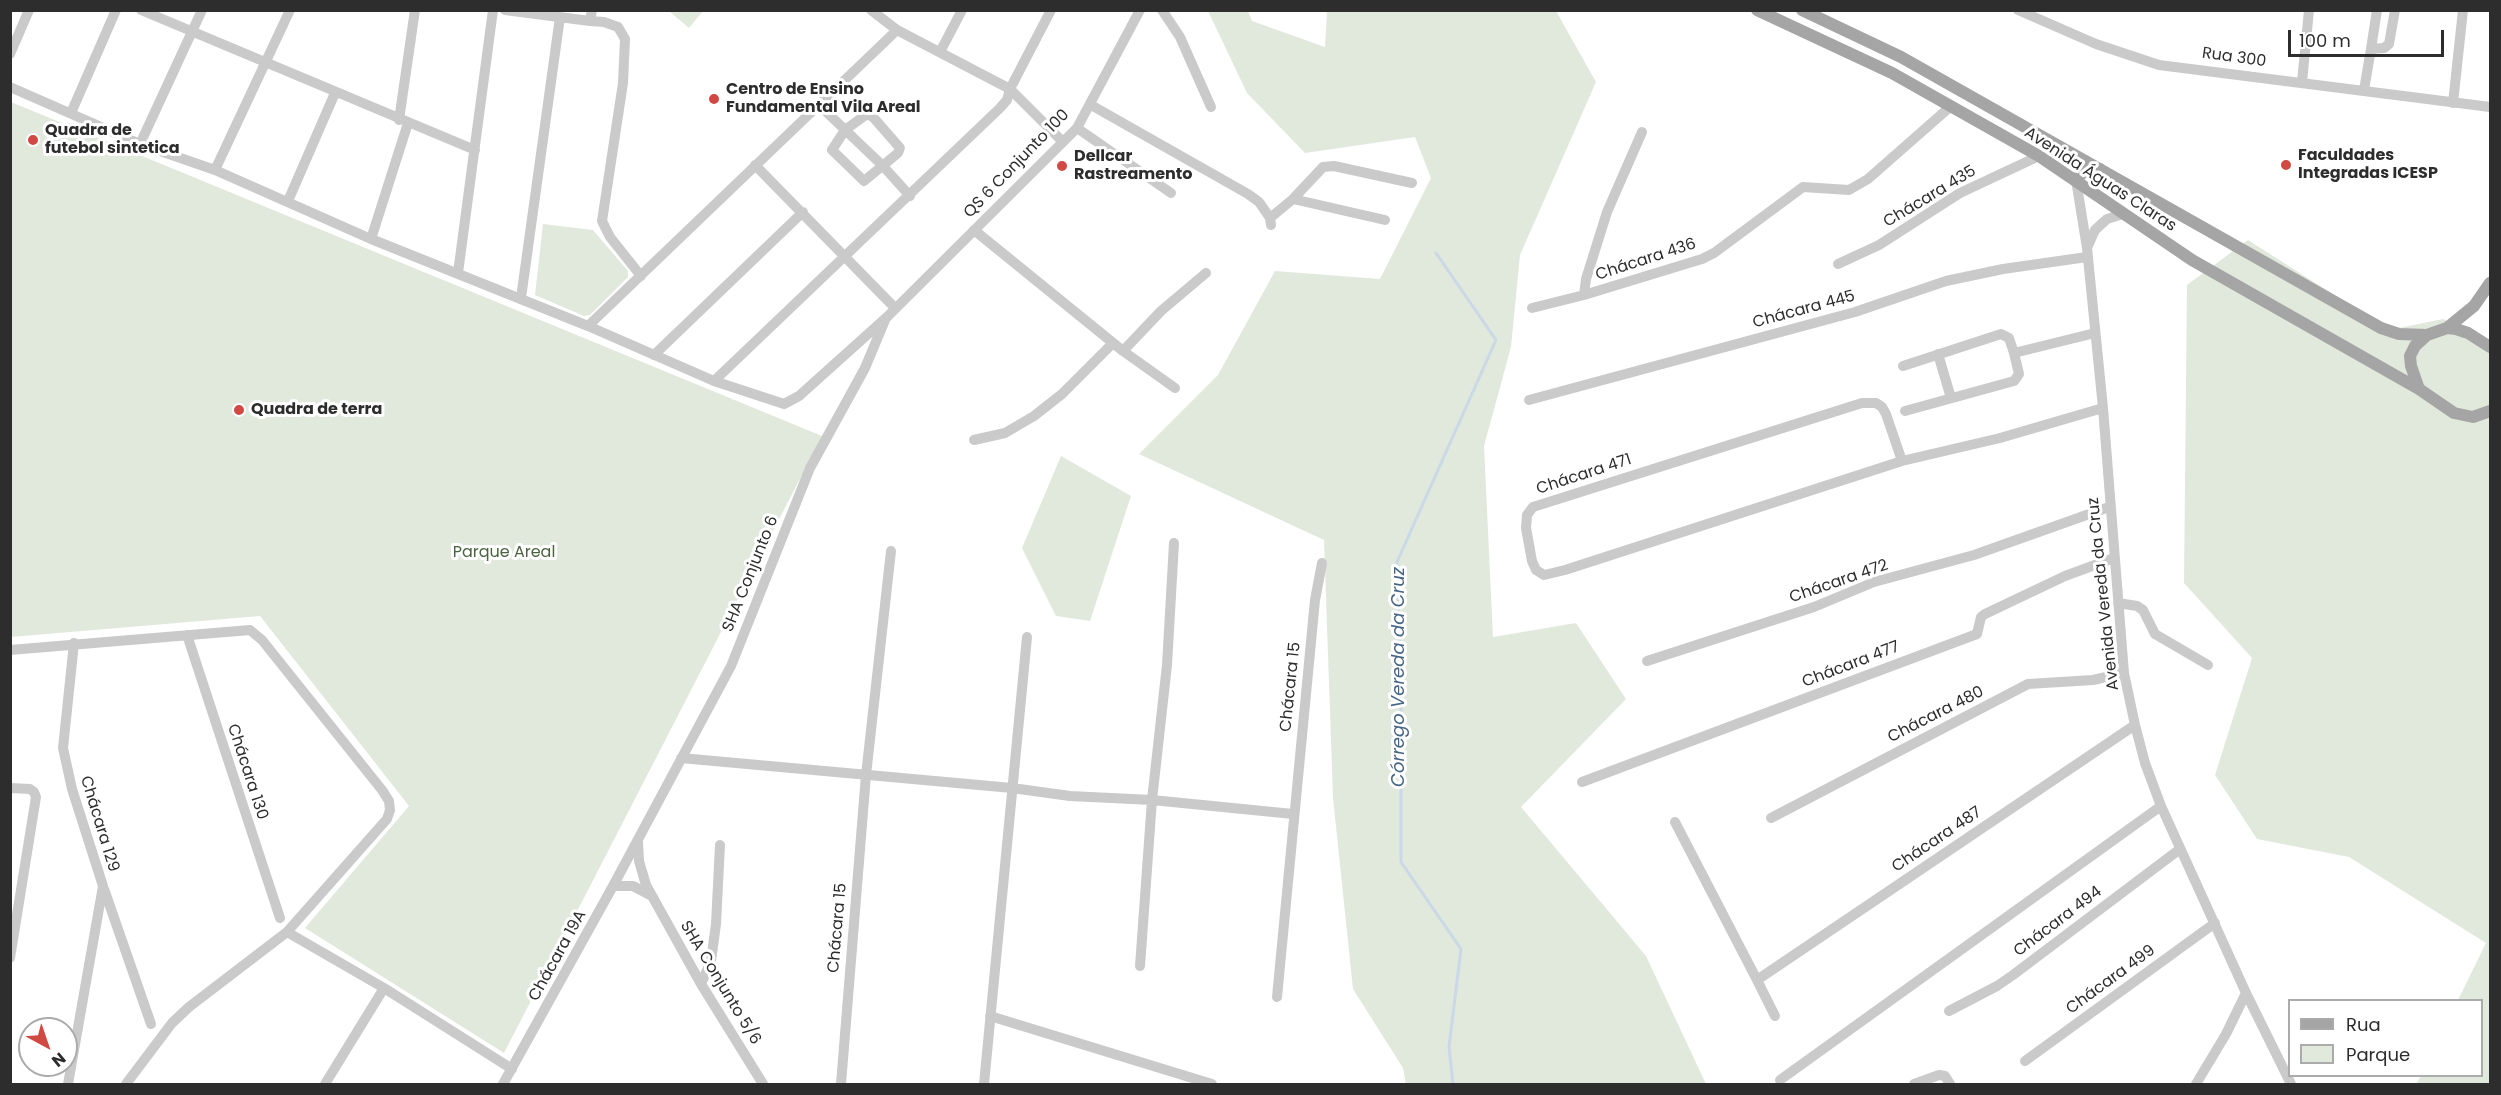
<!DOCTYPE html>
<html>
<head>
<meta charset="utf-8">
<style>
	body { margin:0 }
	#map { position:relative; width:2501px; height:1095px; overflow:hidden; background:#fff; font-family:Poppins,sans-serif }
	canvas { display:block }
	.frame { position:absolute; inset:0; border:12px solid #2d2d2d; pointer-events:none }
	.legend { position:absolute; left:2288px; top:999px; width:195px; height:78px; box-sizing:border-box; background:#fff; border:2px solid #ababab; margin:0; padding:8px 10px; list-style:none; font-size:18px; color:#2d2d2d }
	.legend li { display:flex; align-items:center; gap:12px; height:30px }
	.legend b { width:30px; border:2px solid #ababab }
	.north { position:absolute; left:18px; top:1017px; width:60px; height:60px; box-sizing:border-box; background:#fff; border:2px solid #ababab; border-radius:50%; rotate:140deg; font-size:16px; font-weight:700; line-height:24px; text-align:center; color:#2d2d2d }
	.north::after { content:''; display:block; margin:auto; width:21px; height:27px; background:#d04943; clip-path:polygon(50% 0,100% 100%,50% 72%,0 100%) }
	.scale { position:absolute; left:2288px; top:30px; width:156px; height:27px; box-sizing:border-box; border:3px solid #2d2d2d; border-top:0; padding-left:8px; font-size:18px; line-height:21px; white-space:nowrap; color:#2d2d2d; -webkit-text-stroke:4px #fff; paint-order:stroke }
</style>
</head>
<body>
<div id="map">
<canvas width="2501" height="1095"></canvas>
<div class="frame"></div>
<ul class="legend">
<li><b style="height:8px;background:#a5a5a5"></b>Rua</li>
<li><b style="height:16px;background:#e1e9dc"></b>Parque</li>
</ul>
<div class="north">N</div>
<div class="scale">100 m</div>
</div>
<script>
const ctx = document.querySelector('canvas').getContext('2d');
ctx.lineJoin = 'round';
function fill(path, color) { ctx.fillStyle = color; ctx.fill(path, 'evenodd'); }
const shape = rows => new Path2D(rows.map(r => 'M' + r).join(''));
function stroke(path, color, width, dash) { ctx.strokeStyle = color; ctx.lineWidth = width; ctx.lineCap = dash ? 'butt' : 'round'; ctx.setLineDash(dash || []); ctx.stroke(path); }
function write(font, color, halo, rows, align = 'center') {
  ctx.font = font + ' Poppins,sans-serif'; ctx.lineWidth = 6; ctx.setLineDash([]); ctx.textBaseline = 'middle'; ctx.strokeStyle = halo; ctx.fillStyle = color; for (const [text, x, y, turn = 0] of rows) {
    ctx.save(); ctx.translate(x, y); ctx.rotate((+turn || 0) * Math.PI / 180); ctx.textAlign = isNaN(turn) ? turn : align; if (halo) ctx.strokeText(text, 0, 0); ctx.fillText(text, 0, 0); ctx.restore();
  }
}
fill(shape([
	[669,11,703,11,689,28],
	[1208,11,1248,11,1252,21,1325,47,1327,11,1556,11,1596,82,1520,255,1511,347,1484,446,1493,637,1576,623,1626,699,1521,807,1646,956,1706,1084,1406,1084,1403,1068,1353,989,1333,798,1324,540,1139,454,1218,375,1275,271,1380,279,1431,178,1415,137,1305,153,1247,93],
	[11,102,822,436,504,1053,305,928,409,806,260,616,11,637],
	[543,224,593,230,628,271,628,277,590,315,584,316,535,295],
	[2248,240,2389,330,2443,319,2490,343,2490,1084,2416,1084,2421,1076,2482,1076,2482,1000,2458,1000,2486,943,2349,857,2257,839,2215,775,2252,658,2184,583,2187,285],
	[1061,456,1131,496,1090,621,1056,616,1022,548]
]), '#e1e9dc');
stroke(shape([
	[1436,253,1496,340,1397,562,1401,684,1401,862,1461,949,1449,1047,1453,1084]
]), '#cad8e7', 3);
stroke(shape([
	[141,10,475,150],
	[505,10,590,21],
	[592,10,590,21,604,22,618,27,625,39,623,83,602,221,610,237,641,276],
	[1162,10,1180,37,1211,107],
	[2018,10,2096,44,2159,65,2490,107],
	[897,30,1010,89,1063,142],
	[2371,49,2377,10],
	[940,52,962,10],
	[10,54,29,10],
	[2302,82,2309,10],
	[10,87,140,144,215,170,371,239,588,326,714,381,784,404,799,396,887,317,1077,128,1140,10],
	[2364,90,2371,49,2384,48,2389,44,2395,10],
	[2453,103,2463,10],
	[818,104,883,166,910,196],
	[1091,105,1248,194,1259,202,1270,218,1271,225],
	[71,113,116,10],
	[867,114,873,117,900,148,898,153,864,181,832,150,845,130,867,114],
	[399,120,415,10],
	[1077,128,1171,193],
	[140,144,202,10],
	[755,165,894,307],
	[215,170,290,10],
	[2076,180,2087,248,2103,408,2124,673,2135,725,2145,763,2161,806,2246,993,2291,1084],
	[1293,199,1385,220],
	[288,201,335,93],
	[1270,218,1293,199,1323,167,1334,166,1412,183],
	[974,230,1123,351,1175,388],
	[371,239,408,123],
	[2087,248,2095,230,2107,219,2123,214],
	[1838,264,1879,245,1960,193,2039,156],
	[458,273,493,10],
	[1584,295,1586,279,1607,212,1642,132],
	[521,298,560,17],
	[1532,308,1584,295,1702,259,1714,253,1803,187,1849,190,1868,179,1951,106],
	[588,326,897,30,871,10],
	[1123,351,1161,311,1206,273],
	[1938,354,1951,398],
	[654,355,803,212],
	[1903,366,2001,334,2009,338,2014,353],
	[714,381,1000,108,1007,100,1010,89,1051,10],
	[1529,400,1855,312,1946,281,2003,269,2087,257],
	[1905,411,2014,381,2019,374,2014,353,2095,333],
	[974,440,1005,433,1034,416,1062,394,1113,343],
	[1902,461,1886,414,1882,407,1876,403,1862,403,1533,507,1527,515,1526,528,1532,561,1536,570,1544,575,1565,570,1902,461,2000,438,2103,408],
	[2118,603,2137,606,2143,610,2155,634,2208,665],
	[187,635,280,918],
	[10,650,250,630,262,640,382,790,389,801,390,810,387,819,287,932,189,1007,172,1023,126,1084],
	[1647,661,1814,607,1874,582,1974,555,2109,507],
	[681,758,1012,788,1070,796,1152,800,1293,814],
	[1582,782,1977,634,1981,617,1985,614,2065,576,2114,558],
	[10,788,30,789,34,792,36,797,10,958],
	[1771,818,2028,684,2093,680,2124,673],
	[1675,822,1757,980,2135,725],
	[638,842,639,861,646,885,701,984,763,1084],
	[613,886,633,886,652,896],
	[104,889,151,1024],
	[287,932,384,988,512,1069],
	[1140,966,1152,800,1167,665,1174,543],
	[1757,980,1775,1016],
	[701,984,711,961,716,924,720,845],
	[1277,997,1315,600,1322,563],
	[1949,1011,1997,986,2013,975,2180,849],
	[990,1016,1212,1084],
	[2025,1061,2215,923],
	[1780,1080,2161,806],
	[68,1084,103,886,72,789,63,748,74,643],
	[325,1084,384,988],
	[503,1084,613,886,731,666,810,468,865,368,885,320],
	[841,1084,866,775,891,551],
	[984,1084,1027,637],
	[1914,1084,1939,1075,1945,1076,1950,1084],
	[2196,1084,2226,1034,2246,993]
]), '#cacaca', 10);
stroke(shape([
	[1757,10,1892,73,2039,156,2192,260,2419,389,2454,413,2473,417,2490,411],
	[1802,10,1901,57,2381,328,2399,334,2427,335],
	[2076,180,2085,170,2100,169],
	[2447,328,2474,306,2490,283],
	[2419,389,2411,366,2410,356,2415,346,2427,335,2447,328,2456,329,2468,333,2490,347]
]), '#a5a5a5', 12);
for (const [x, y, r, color] of [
	[714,99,6,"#d04943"],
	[33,140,6,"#d04943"],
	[2286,165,6,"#d04943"],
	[1062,166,6,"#d04943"],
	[239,410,6,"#d04943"]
]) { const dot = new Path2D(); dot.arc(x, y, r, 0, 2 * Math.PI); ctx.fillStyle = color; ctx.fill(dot); stroke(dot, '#fff', 2); }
write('16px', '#2d2d2d', '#fff', [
	["Rua 300",2234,58,8],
	["QS 6 Conjunto 100",1017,164,-46],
	["Avenida Águas Claras",2100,180,33],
	["Chácara 435",1930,197,-31],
	["Chácara 436",1646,260,-18],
	["Chácara 445",1804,310,-15],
	["Chácara 471",1584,475,-18],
	["SHA Conjunto 6",751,574,-68],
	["Chácara 472",1839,582,-19],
	["Avenida Vereda da Cruz",2104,594,-96],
	["Chácara 477",1851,665,-21],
	["Chácara 15",1291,687,-84],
	["Chácara 480",1936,715,-27],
	["Chácara 130",247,772,72],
	["Chácara 129",99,824,73],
	["Chácara 487",1937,840,-34],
	["Chácara 494",2058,922,-37],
	["Chácara 15",838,928,-85],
	["Chácara 19A",558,956,-61],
	["Chácara 499",2111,980,-36],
	["SHA Conjunto 5/6",720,983,59]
]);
write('bold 16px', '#2d2d2d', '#fff', [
	["Centro de Ensino",726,90],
	["Fundamental Vila Areal",726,108],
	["Quadra de",45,131],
	["futebol sintetica",45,149],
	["Faculdades",2298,156],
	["Integradas ICESP",2298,174],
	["Dellcar",1074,157],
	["Rastreamento",1074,175],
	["Quadra de terra",251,410]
], 'left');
write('16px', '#4c6340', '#fff', [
	["Parque Areal",504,553]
]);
write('italic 18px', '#456585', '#fff', [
	["Córrego Vereda da Cruz",1399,677,-90]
]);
</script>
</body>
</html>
